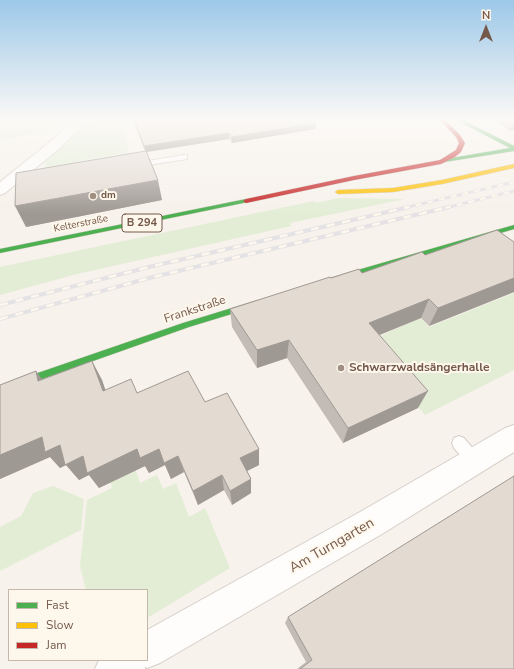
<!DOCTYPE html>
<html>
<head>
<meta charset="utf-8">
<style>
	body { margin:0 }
	#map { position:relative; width:514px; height:669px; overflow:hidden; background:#f7f2eb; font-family:"Nunito Sans",sans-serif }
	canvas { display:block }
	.legend { position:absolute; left:8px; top:589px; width:140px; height:72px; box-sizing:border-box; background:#fef7ec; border:1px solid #c7b8ac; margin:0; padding:5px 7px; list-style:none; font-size:12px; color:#74594b }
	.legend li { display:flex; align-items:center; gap:8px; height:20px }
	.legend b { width:20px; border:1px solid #c7b8ac }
	.north { position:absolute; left:466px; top:8px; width:40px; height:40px; -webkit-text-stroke:3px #fef7ec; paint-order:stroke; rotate:0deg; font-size:11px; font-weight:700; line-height:16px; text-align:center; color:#74594b }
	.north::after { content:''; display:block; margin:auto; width:14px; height:18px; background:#74594b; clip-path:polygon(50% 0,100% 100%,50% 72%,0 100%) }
</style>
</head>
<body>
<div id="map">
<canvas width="514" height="669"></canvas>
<ul class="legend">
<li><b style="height:5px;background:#4caf50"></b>Fast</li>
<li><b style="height:5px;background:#ffc107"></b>Slow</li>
<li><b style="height:5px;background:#c62828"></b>Jam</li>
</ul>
<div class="north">N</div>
</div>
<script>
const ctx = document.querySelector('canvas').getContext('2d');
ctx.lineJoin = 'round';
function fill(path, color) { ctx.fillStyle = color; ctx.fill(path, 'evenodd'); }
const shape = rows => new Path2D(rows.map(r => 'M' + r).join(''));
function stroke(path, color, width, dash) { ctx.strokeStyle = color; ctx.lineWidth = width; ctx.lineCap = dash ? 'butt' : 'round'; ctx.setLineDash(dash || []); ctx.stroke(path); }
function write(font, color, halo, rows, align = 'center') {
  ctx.font = font + ' "Nunito Sans",sans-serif'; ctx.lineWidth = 4; ctx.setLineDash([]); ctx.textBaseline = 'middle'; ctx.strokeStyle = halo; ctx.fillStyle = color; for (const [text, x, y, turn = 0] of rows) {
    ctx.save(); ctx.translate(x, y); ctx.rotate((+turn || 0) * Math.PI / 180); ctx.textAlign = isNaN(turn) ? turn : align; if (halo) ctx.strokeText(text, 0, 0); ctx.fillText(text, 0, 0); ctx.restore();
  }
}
fill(shape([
	[0,120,74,120,66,126,0,141],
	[95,120,145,120,122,124,129,153,83,160,85,169,47,169,45,162,84,127],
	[338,198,405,199,290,223,291,226,77,274,0,295,0,267,314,201,316,203],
	[514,293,514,370,425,415,365,343,420,318,429,327],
	[133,462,140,483,157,475,163,489,176,483,189,517,205,508,230,568,147,618,147,590,86,590,80,566,87,500,112,488,108,474],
	[53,486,84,499,81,530,0,571,0,527,21,516,33,493]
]), '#e3edd6');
const lane = shape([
	[184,155,187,155,187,159,135,167,131,165,135,163,184,155],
	[459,436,464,438,480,457,483,462,480,467,475,469,470,467,454,448,452,443,454,438,459,436]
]);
const street = shape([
	[74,120,88,120,60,148,5,193,0,195,0,182,50,142,74,120],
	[514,425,514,452,382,534,160,663,147,668,145,667,145,669,95,669,99,660,147,660,147,630,360,512,505,428,514,425]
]);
const fast = shape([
	[456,120,463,120,514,146,514,151,438,163,437,162,440,160,510,148,456,120],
	[246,199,248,200,248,202,0,253,0,249,246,199],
	[514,225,514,229,333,283,329,280,330,278,514,225],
	[258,300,261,301,262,303,261,305,189,327,0,394,0,386,183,323,258,300]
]);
const slow = shape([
	[514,164,514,168,442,184,393,192,338,194,335,192,338,190,393,188,442,180,514,164]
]);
const jam = shape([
	[440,120,445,120,460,135,465,143,461,152,455,157,441,164,354,180,246,203,243,201,246,199,354,176,440,160,456,150,459,143,456,137,440,120]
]);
stroke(lane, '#d6cec8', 2);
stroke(street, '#d6cec8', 2);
stroke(fast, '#d6cec7', 1);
stroke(slow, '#d6cec7', 1);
stroke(jam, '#d6cec7', 1);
fill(lane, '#fefdfc');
fill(street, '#fefdfc');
fill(fast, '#4caf50');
fill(slow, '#ffc107');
fill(jam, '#c62828');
const railFar1 = shape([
	[404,208,514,182],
	[445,208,514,191]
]);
const rail = shape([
	[0,305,149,267,409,207],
	[0,319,153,277,449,207]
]);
stroke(railFar1, '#e4e2e5', 3);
stroke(rail, '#e4e2e5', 4);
stroke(railFar1, '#fef7ec', 2, [6]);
stroke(rail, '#fef7ec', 2.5, [8]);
fill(shape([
	[134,120,316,123,315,129,232,143,229,139,147,152,162,200,26,227,145,151,135,126],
	[495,120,514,120,514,130,510,131],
	[514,242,514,292,429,326,421,318,380,335,418,408,343,443,287,358,257,368,232,327,230,309,331,278,362,273,425,255],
	[92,361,102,380,105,390,137,393,205,402,259,465,247,471,251,479,251,493,232,505,224,490,198,505,184,472,171,479,165,465,149,473,145,466,99,488,89,475,79,480,66,465,60,468,50,457,0,479,0,385,36,371,42,380],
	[288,617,514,669,297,669,306,662,285,623]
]), '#c3bbb5');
fill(shape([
	[316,123,315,129,232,143,232,137],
	[514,123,514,130,510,131],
	[229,133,229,139,146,152,144,146],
	[158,180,162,200,26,227,15,206],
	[514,278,514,292,429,326,438,308],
	[429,299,421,318,364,341,369,323],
	[289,340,287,358,257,368,257,350],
	[92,361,102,380,112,409,103,391],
	[36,371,50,390,38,381],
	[428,391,418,408,343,443,348,428],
	[42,437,60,445,83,456,137,449,159,449,178,456,184,472,171,479,165,465,149,473,145,466,99,488,89,475,79,480,66,465,60,468,50,457,0,479,0,455],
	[259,449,259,465,241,474,240,458],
	[222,475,224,490,198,505,193,491],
	[251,479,251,493,232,505,230,491]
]), '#9f9993');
const building = shape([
	[134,120,312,120,316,123,232,137,229,133,144,146,134,120],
	[146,151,158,180,15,206,16,173,146,151],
	[497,230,514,242,514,278,438,308,429,299,369,323,428,391,348,428,289,340,257,350,230,309,330,277,331,278,359,269,362,273,422,252,425,255,497,230],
	[92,361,103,391,131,379,137,393,188,371,205,402,227,393,259,449,240,458,251,479,230,491,222,475,193,491,178,456,164,463,159,449,140,458,137,449,87,473,83,456,65,465,60,445,45,452,42,437,0,455,0,385,36,371,38,381,92,361],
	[514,476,514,669,300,669,312,660,288,617,514,476]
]);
fill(building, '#e3dad2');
stroke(building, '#9f9993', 1);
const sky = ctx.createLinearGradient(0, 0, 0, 214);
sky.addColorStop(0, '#9dc8e8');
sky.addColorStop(0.56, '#fbf9f6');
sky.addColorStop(1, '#fbf9f600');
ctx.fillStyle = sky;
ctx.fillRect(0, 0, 514, 214);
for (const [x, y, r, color] of [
	[93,196,4,"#a28f83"],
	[341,368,4,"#a28f83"]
]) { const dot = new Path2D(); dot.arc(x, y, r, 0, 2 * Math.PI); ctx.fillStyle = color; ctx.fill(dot); stroke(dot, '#fef7ec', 1.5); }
write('bold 10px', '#74594b', '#fef7ec', [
	["dm",101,196]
], 'left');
write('10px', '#74594b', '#fef7ec', [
	["Kelterstraße",81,224,-11]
]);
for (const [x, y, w] of [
	[142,223,40]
]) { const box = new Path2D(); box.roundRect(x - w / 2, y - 9, w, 18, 3); ctx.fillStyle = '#fef7ec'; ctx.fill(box); stroke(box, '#74594b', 1); }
write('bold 11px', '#74594b', null, [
	["B 294",142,223]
]);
write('12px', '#74594b', '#fef7ec', [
	["Frankstraße",195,310,-18]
]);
write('bold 12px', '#74594b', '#fef7ec', [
	["Schwarzwaldsängerhalle",349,368]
], 'left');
write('14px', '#74594b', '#fef7ec', [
	["Am Turngarten",332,546,-30]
]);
</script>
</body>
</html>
